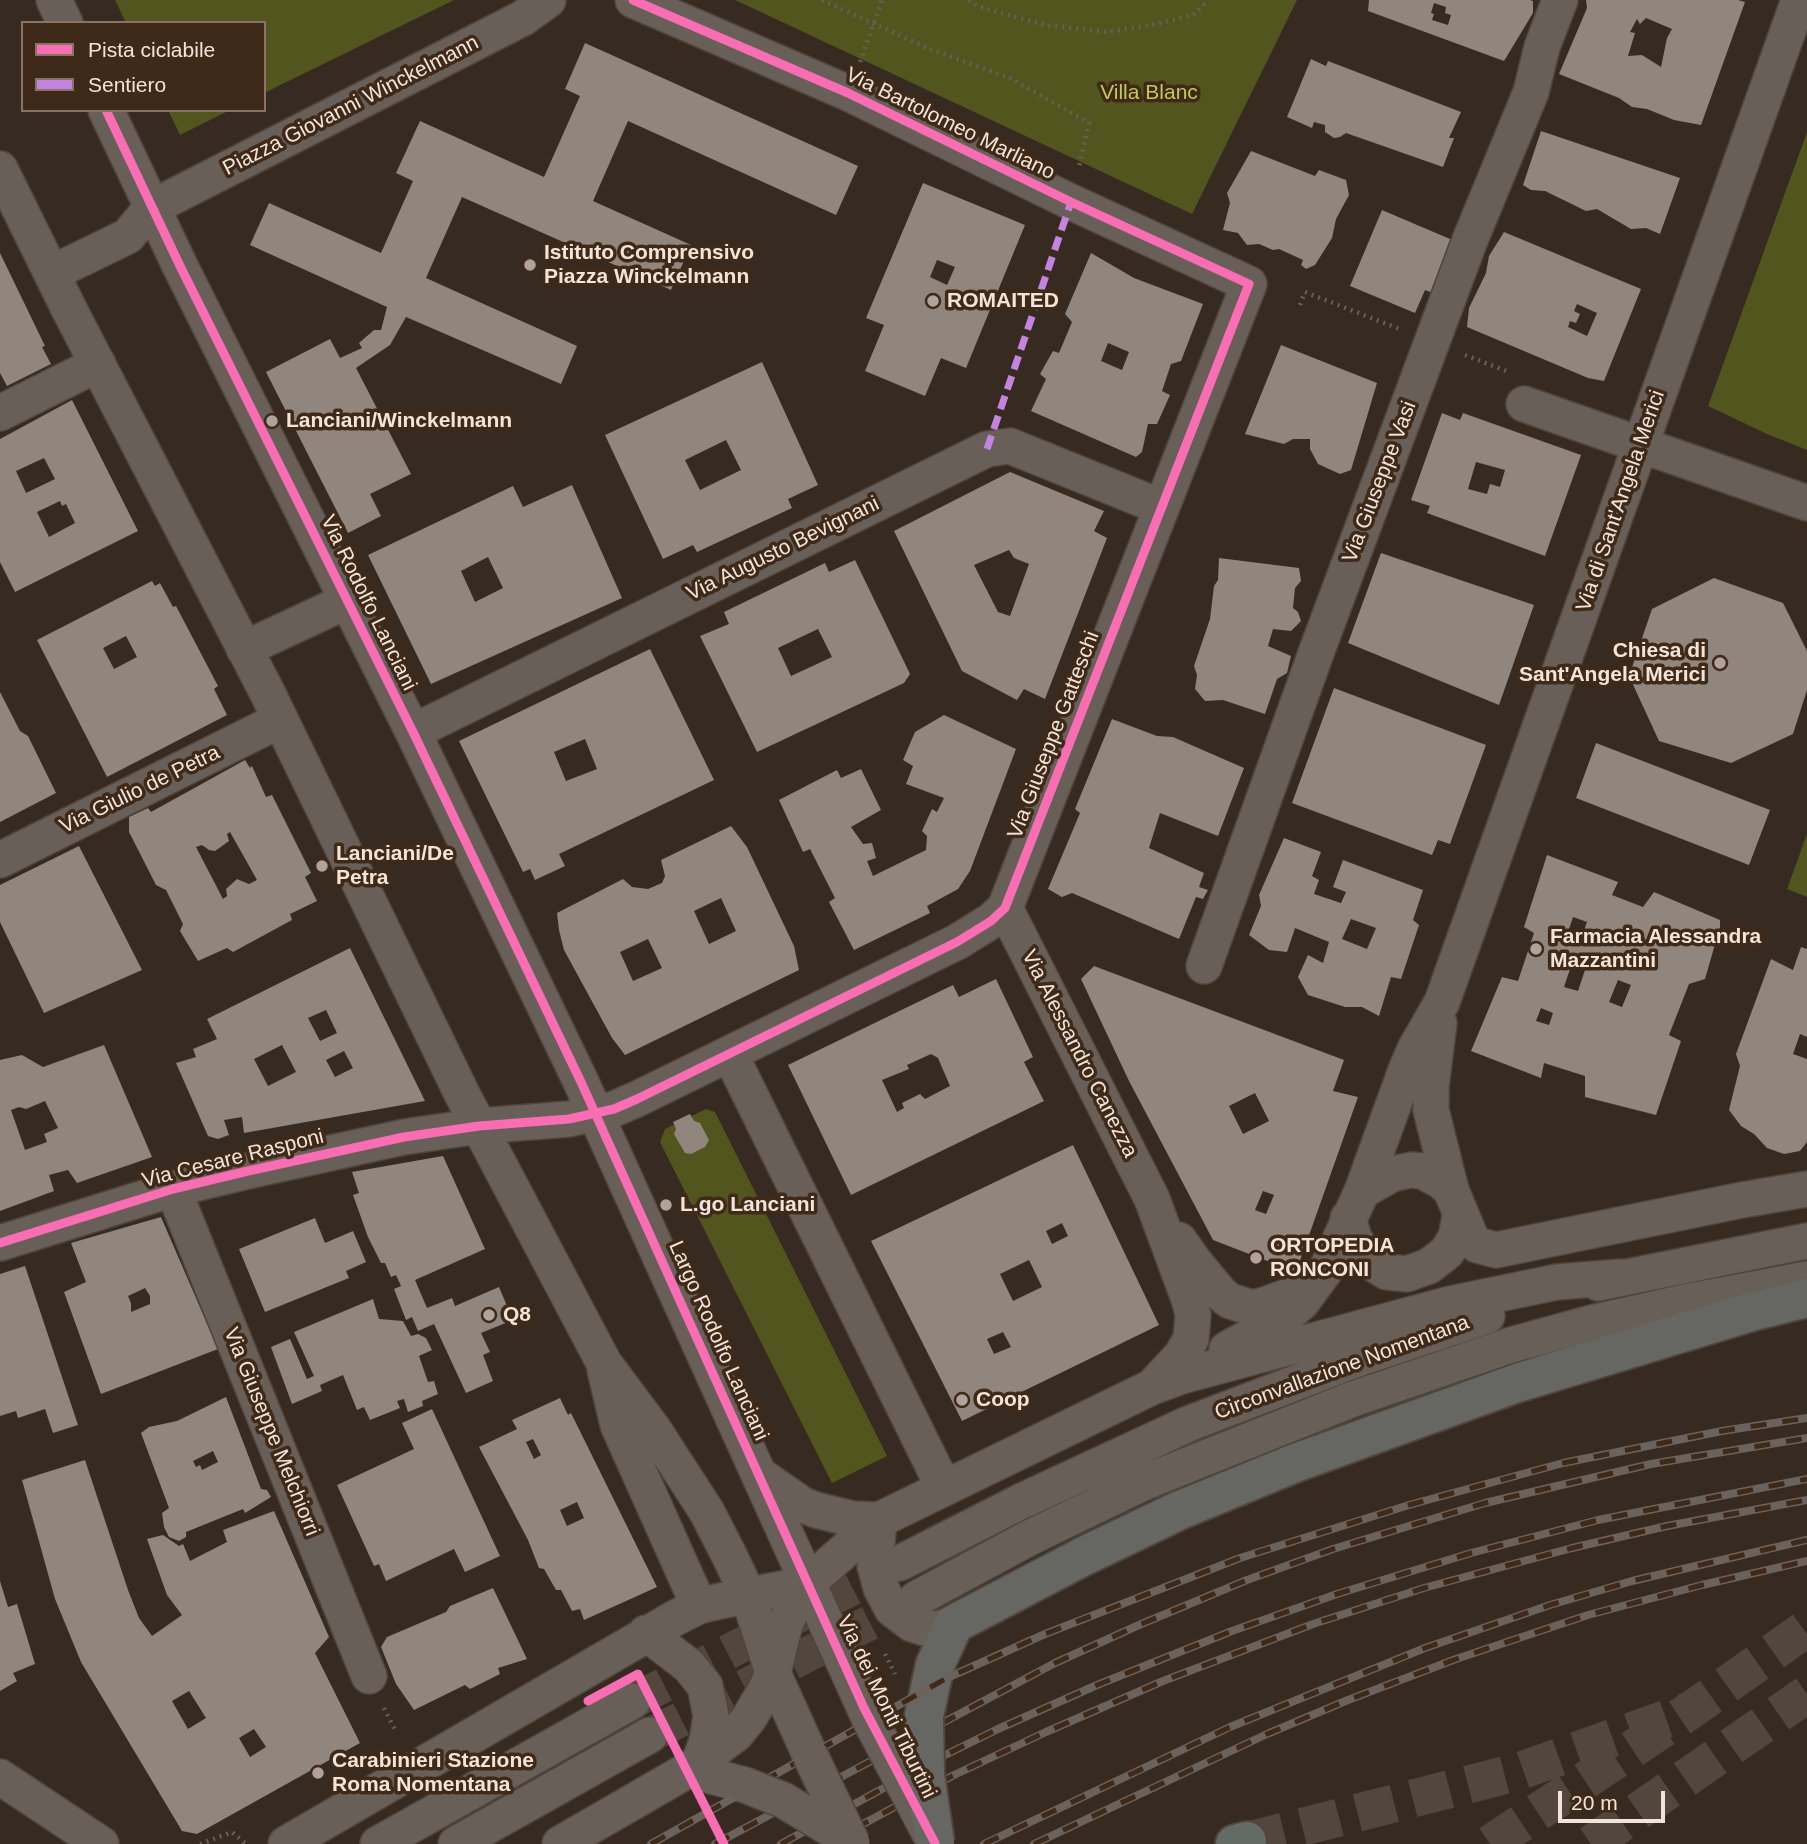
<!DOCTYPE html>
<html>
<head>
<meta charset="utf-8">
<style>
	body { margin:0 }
	#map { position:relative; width:1807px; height:1844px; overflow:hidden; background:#362a21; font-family:Arial,sans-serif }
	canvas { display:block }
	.legend { position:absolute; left:21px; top:21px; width:245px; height:91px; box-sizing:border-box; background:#3f2918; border:2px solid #877466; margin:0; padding:9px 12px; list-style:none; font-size:21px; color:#f3e4da }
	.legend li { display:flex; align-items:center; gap:14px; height:35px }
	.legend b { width:35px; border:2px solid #877466 }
	.scale { position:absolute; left:1558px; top:1791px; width:107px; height:32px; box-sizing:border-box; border:4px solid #f3e4da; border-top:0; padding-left:9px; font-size:21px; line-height:24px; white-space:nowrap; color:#f3e4da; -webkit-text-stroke:5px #3f2918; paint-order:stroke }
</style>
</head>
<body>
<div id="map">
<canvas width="1807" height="1844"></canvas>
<ul class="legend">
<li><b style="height:9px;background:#f96db3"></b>Pista ciclabile</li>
<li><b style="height:9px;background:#c483df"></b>Sentiero</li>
</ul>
<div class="scale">20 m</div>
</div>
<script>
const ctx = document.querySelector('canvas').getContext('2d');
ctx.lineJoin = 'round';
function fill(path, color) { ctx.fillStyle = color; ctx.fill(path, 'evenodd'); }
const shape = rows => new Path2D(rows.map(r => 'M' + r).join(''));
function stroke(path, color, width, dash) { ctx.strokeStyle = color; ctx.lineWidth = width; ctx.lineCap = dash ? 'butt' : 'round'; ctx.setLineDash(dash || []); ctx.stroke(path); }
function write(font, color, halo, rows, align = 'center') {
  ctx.font = font + ' Arial,sans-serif'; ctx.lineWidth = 7; ctx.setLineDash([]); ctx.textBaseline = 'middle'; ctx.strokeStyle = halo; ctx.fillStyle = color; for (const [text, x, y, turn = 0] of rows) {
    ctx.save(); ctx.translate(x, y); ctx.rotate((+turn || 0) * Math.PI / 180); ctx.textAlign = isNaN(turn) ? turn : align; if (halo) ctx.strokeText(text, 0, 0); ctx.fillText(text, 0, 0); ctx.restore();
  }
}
fill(shape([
	[115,0,454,0,264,93,264,23,126,23],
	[735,0,1297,0,1192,214],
	[168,110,230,110,180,135],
	[1807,132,1807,450,1767,434,1708,406],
	[1807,834,1807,897,1787,889],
	[706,1109,715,1112,887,1456,832,1483,660,1142,665,1129]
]), '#53551e');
fill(shape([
	[1369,0,1530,0,1533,1,1533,13,1504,61,1368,11],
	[1434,3,1446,7,1445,13,1451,15,1448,25,1432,20,1434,14,1431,13],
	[1586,0,1738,0,1745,2,1701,125,1674,120,1647,109,1632,107,1619,98,1559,74,1587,8],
	[1646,18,1672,29,1667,38,1661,67,1642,55,1628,56,1635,33,1630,32,1637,19,1640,24],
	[585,43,858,166,836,215,628,121,593,201,691,245,671,290,462,197,426,278,577,346,561,384,406,317,390,345,356,368,411,474,370,494,381,516,348,533,266,372,330,339,340,358,362,348,359,343,374,330,381,330,387,307,250,245,269,203,381,253,413,181,396,173,420,121,544,177,580,96,565,89],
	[1311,59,1326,66,1328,61,1461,112,1449,138,1454,138,1443,167,1346,133,1340,137,1334,138,1325,132,1325,125,1314,122,1312,128,1287,117],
	[1541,131,1680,178,1660,234,1646,228,1631,229,1597,209,1586,211,1545,191,1531,190,1523,185],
	[1251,151,1315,176,1319,170,1346,180,1349,195,1336,219,1332,238,1315,265,1306,269,1301,265,1303,260,1279,249,1273,250,1259,244,1247,245,1238,233,1223,230,1230,203,1227,193],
	[923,183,1025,225,966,368,941,358,925,396,865,371,884,325,866,318],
	[937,260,955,267,947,285,930,277],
	[1382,210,1457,242,1436,294,1425,290,1415,313,1350,286],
	[1504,232,1641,289,1604,381,1588,378,1467,327,1469,308,1486,273,1489,256],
	[1577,304,1597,313,1587,336,1568,327,1570,321,1576,323,1580,314,1574,311],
	[0,253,45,346,42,347,51,364,7,386,0,373],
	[1091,253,1134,278,1203,304,1181,361,1171,364,1162,391,1170,395,1157,424,1148,424,1142,452,1136,457,1031,411,1046,379,1040,374,1053,351,1059,353,1072,322,1065,314],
	[1108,343,1129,352,1122,370,1101,361],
	[1281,345,1377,383,1351,470,1340,474,1318,464,1310,449,1310,439,1293,439,1284,444,1245,434],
	[762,362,818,485,788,499,792,508,697,552,693,545,663,559,605,435],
	[726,440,741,470,700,490,685,460],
	[72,400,138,531,15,592,0,562,0,439],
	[44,458,55,479,26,493,16,471],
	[60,501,62,506,66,504,75,523,49,537,37,512],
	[1442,413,1460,420,1463,413,1581,455,1545,556,1427,513,1430,506,1411,500],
	[1476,462,1505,470,1500,487,1490,484,1487,494,1468,489],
	[1010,472,1104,511,1094,531,1107,538,1045,699,1024,689,1017,700,962,671,894,531],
	[1009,550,1014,558,1029,564,1010,616,998,612,974,565],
	[572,485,622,598,431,684,368,555,513,486,523,507],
	[488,557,503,588,475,602,461,571],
	[1381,553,1534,605,1499,705,1348,643],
	[1219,558,1299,568,1301,581,1295,588,1293,608,1298,612,1301,621,1291,631,1273,629,1268,646,1291,656,1287,673,1277,679,1265,714,1223,700,1205,701,1195,689,1197,675,1194,666,1210,619,1214,586,1218,580],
	[855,560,910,674,904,683,757,752,700,636,729,624,724,612,825,563,829,572],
	[818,629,832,657,791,676,778,648],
	[1714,578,1783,603,1807,651,1807,690,1793,734,1731,763,1659,741,1629,676,1652,609],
	[152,581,155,586,160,583,173,607,176,606,218,686,214,689,227,715,107,777,37,640],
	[126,636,137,657,114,669,103,648],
	[650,649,714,780,559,854,565,866,535,880,530,869,523,872,459,741],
	[585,739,597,769,566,781,554,752],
	[1334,688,1486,745,1450,844,1438,840,1432,855,1292,803],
	[0,692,20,731,28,736,56,793,0,822],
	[944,715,1016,749,970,871,958,889,927,906,930,913,854,950,829,902,835,898,810,849,803,852,779,800,837,770,841,778,861,769,881,810,851,827,863,844,872,843,876,858,867,861,873,876,926,850,927,836,922,831,932,809,937,812,944,798,906,784,913,766,903,760,915,732],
	[1112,719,1157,736,1173,737,1244,768,1218,836,1160,813,1149,848,1204,873,1199,887,1208,890,1203,899,1196,897,1179,939,1072,893,1062,897,1048,889,1080,813,1075,809],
	[1596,743,1770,810,1749,865,1576,798],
	[245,760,250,768,252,766,266,797,272,795,311,873,305,877,317,901,290,914,292,920,233,952,227,948,198,961,180,931,183,924,166,890,156,885,129,832,129,817,148,808,151,812],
	[230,832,257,880,249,884,237,879,226,889,227,896,223,899,196,847,202,845,209,850,215,851,229,841,227,834],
	[731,826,747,847,794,946,799,970,625,1055,612,1038,564,950,559,930,557,913,623,879,632,887,648,889,662,883,665,876,661,860],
	[721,898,736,931,709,944,694,911],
	[648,939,662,968,633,981,620,952],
	[1284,838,1321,852,1312,876,1319,880,1314,894,1341,903,1346,892,1333,887,1343,860,1423,890,1413,920,1419,925,1401,979,1391,977,1379,1016,1362,1007,1345,1007,1308,995,1298,977,1308,955,1323,963,1329,942,1295,928,1287,952,1269,950,1249,935,1261,906,1259,895],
	[1351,919,1376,928,1367,949,1342,939],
	[79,846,142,970,44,1013,0,922,0,885],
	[1547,855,1618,882,1612,895,1643,907,1654,892,1720,920,1720,927,1705,979,1689,984,1669,1035,1681,1041,1656,1115,1585,1097,1585,1076,1544,1063,1541,1078,1471,1051,1502,977,1518,981,1534,933,1524,927],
	[1573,917,1587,922,1582,936,1568,932],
	[1571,966,1585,970,1578,991,1564,987],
	[1618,980,1631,985,1622,1007,1609,1002],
	[1541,1008,1553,1013,1549,1025,1536,1021],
	[1801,947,1807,949,1807,1037,1800,1034,1793,1054,1807,1059,1807,1142,1800,1151,1784,1154,1767,1148,1754,1134,1741,1126,1729,1110,1740,1066,1736,1054,1771,959,1793,970],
	[350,948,425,1101,244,1133,242,1117,224,1120,229,1135,218,1139,208,1136,176,1063,196,1057,193,1049,217,1039,207,1019],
	[326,1010,337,1033,320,1041,308,1018],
	[282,1045,296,1072,268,1086,254,1059],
	[344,1051,353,1068,335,1077,326,1060],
	[1094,966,1344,1060,1333,1091,1358,1097,1296,1272,1213,1240,1129,1081,1081,979],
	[1255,1093,1269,1121,1243,1134,1229,1106],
	[1263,1191,1274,1195,1266,1214,1255,1210],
	[996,979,1033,1057,1024,1062,1044,1101,851,1195,788,1065,953,985,959,997],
	[931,1054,938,1058,950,1086,925,1099,920,1094,902,1103,904,1108,897,1112,882,1080,909,1069,907,1065],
	[104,1045,152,1157,77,1183,68,1170,49,1175,54,1191,0,1211,0,1060,22,1055,43,1067],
	[45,1101,58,1128,44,1134,47,1142,25,1150,11,1110,19,1107,26,1109],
	[690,1114,694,1121,700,1123,709,1140,705,1147,691,1154,685,1153,674,1134,676,1129,673,1122],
	[1073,1145,1159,1325,962,1421,871,1241],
	[1062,1223,1068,1236,1052,1244,1046,1231],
	[1029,1260,1042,1287,1013,1301,1000,1274],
	[1003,1332,1011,1347,994,1354,987,1339],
	[443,1156,485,1249,415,1280,427,1308,452,1298,455,1306,499,1287,513,1320,481,1333,490,1352,483,1355,493,1381,466,1393,434,1324,418,1331,412,1317,406,1320,394,1289,401,1286,396,1275,391,1277,385,1263,381,1263,368,1237,353,1195,359,1193,352,1172],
	[161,1217,218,1349,101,1394,64,1292,86,1282,71,1243],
	[145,1288,150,1296,150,1304,131,1312,131,1303,128,1296],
	[315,1218,325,1243,353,1231,366,1262,346,1271,349,1278,265,1312,239,1249],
	[25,1266,78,1425,53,1433,45,1409,18,1418,16,1411,0,1416,0,1274],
	[373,1299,379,1319,403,1321,411,1336,418,1334,426,1338,432,1350,419,1356,428,1382,434,1381,438,1394,422,1401,423,1406,408,1412,404,1399,397,1401,400,1408,370,1420,364,1407,357,1410,343,1375,320,1385,322,1391,292,1404,271,1347,290,1339,307,1379,314,1376,294,1332],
	[226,1397,261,1489,267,1490,271,1497,245,1513,243,1509,186,1532,186,1537,179,1541,169,1537,164,1527,162,1513,169,1508,141,1433,149,1427,177,1421],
	[213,1451,218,1462,202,1470,200,1465,196,1467,193,1461],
	[560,1398,568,1415,571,1413,657,1587,584,1620,580,1609,572,1611,561,1590,556,1590,544,1569,539,1568,528,1540,479,1447,517,1429,512,1420],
	[533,1439,541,1455,534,1459,526,1442],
	[577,1502,584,1518,567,1526,560,1510],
	[432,1409,500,1556,465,1572,454,1549,386,1581,379,1564,374,1566,337,1485,414,1449,402,1423],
	[85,1460,128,1590,139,1618,152,1636,182,1615,167,1595,147,1539,163,1535,179,1546,183,1544,190,1561,227,1542,223,1530,274,1511,329,1637,315,1653,360,1743,197,1834,182,1831,81,1662,55,1599,22,1480],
	[189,1691,206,1718,188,1729,172,1701],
	[254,1729,266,1747,250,1757,239,1738],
	[0,1581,8,1607,17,1604,35,1664,13,1673,17,1681,0,1691],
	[493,1588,527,1659,498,1668,500,1674,470,1689,465,1685,414,1710,396,1684,381,1647,387,1637,446,1612,450,1606]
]), '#91867e');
stroke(shape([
	[633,1701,900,1563],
	[650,1735,916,1599]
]), '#52463d', 35, [35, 18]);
stroke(shape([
	[1247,1841,1517,1772,1691,1710],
	[1490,1844,1691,1710,1807,1628],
	[1591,1844,1807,1694]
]), '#52463d', 38, [38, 19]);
const minor = shape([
	[54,0,65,23],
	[106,110,181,268,413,732,581,1082,870,1720],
	[0,169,69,309,267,692,462,1094,604,1363,654,1430,707,1512,729,1555,748,1595,773,1673,810,1755],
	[52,273,128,236,151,208,523,18,548,0],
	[1524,404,1807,503],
	[0,413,98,364],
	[244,649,347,601],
	[413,732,987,449,1010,446,1161,507],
	[0,860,280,720],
	[1005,908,1152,1199,1190,1302,1193,1315,1191,1339,1181,1356,1154,1385],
	[1204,966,1316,653,1470,240,1531,92,1542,47,1560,0],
	[1439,1023,1431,1087,1431,1110,1451,1190],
	[730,1054,944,1488],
	[173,1189,369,1676],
	[1362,1191,1406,1070,1415,1049,1442,1002,1799,0],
	[1348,1218,1354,1238,1369,1261,1387,1272,1407,1274,1429,1266,1447,1252,1456,1237,1460,1216],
	[1179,1240,1196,1264,1221,1294,1230,1301,1249,1307,1259,1307,1297,1293],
	[0,1243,173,1189,248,1171,404,1137,479,1126,569,1119,614,1109,637,1099,957,942,991,921,1005,908,1249,284,1071,202,848,93,633,0],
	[1598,1283,1807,1241],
	[1227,1349,1284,1318,1302,1302,1327,1268,1362,1191,1392,1174,1411,1170,1422,1171,1441,1181,1451,1190,1471,1238,1477,1245,1496,1250,1742,1200,1807,1189],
	[605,1370,618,1425,699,1606],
	[760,1475,803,1505,816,1510,853,1519,879,1520],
	[879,1520,875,1566,881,1588,892,1609,912,1624,924,1628,938,1629,954,1624],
	[900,1563,1022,1501,1188,1424,1358,1359,1487,1316],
	[916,1599,1029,1538,1145,1482,1353,1399,1511,1345,1595,1322,1680,1303,1807,1279],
	[646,1633,689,1666,705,1686,711,1716,707,1741,700,1760],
	[688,1770,745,1785],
	[0,1777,101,1844],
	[286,1844,677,1617,699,1606,720,1601,807,1584],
	[378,1844,633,1701],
	[456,1844,650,1735],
	[560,1844,688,1770,736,1734,749,1718,765,1691,773,1673,785,1624,799,1595,807,1584,879,1520,1152,1387,1182,1376,1450,1304,1557,1282,1621,1277]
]);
const major = shape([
	[924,1716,935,1665,954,1624,1086,1555,1180,1510,1295,1463,1517,1383,1754,1311,1807,1298]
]);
const highway = shape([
	[1235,1844,1247,1841]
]);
stroke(minor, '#50453d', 38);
stroke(major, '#50453d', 42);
stroke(highway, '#50453d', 42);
stroke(shape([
	[822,0,927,48,1010,78,1089,123,1079,167],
	[969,0,977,6,1044,25,1107,32,1156,24,1193,15,1209,0],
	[860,62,882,0],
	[1300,305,1305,292,1402,330],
	[1465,355,1509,372],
	[885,1654,895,1674],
	[384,1708,396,1732],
	[200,1844,232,1832,246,1844]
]), '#675f58', 4.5, [2, 5]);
stroke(minor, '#685f58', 35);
stroke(major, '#666762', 38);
stroke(highway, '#636b66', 38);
const rail = shape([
	[651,1844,947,1678,1045,1634,1240,1558,1409,1505,1563,1463,1722,1431,1807,1418],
	[715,1844,1055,1663,1139,1625,1247,1580,1333,1549,1485,1503,1651,1464,1807,1438],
	[781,1844,937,1759,998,1729,1097,1685,1232,1631,1337,1594,1471,1553,1598,1520,1807,1479],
	[826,1844,954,1775,1046,1732,1163,1681,1313,1624,1424,1588,1572,1548,1667,1526,1807,1500],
	[984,1844,1230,1727,1425,1648,1550,1605,1632,1581,1807,1540],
	[1034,1844,1267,1734,1348,1700,1456,1659,1588,1615,1702,1585,1807,1561]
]);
stroke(rail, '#6c625c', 8);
stroke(rail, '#3f2918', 5, [16]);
const minorBridge = shape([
	[870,1720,930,1834],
	[810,1755,852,1843],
	[745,1785,783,1800,851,1841]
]);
const majorBridge = shape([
	[924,1716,925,1774,935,1843]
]);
stroke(minorBridge, '#50453d', 38, []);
stroke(majorBridge, '#50453d', 42, []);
stroke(minorBridge, '#685f58', 35);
stroke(majorBridge, '#666762', 38);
stroke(shape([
	[987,449,1071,202]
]), '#c483df', 7, [14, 7]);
stroke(shape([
	[106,110,181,268,413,732,581,1082,864,1708,935,1843],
	[0,1243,173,1189,248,1171,404,1137,479,1126,569,1119,614,1109,637,1099,957,942,991,921,1005,908,1249,284,1071,202,848,93,633,0],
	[588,1701,638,1674,724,1844]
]), '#f96db3', 9);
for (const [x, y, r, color] of [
	[530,265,7,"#b1a399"],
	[933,301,7,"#b1a399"],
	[272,421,7,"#b1a399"],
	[1720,663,7,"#b1a399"],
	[322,866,7,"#b1a399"],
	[1536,949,7,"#b1a399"],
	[666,1205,7,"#b1a399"],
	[1256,1258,7,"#b1a399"],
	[489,1315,7,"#b1a399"],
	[962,1400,7,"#b1a399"],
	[318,1773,7,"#b1a399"]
]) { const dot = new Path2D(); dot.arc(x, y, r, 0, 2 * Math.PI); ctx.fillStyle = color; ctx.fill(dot); stroke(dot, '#3f2918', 2.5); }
write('21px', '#c1c957', '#3f2918', [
	["Villa Blanc",1149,93]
]);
write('21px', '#f3e4da', '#3f2918', [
	["Piazza Giovanni Winckelmann",351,106,-27],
	["Via Bartolomeo Marliano",950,124,26],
	["Via Giuseppe Vasi",1380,482,-69],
	["Via di Sant'Angela Merici",1621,501,-71],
	["Via Augusto Bevignani",783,549,-26],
	["Via Rodolfo Lanciani",368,603,64],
	["Via Giuseppe Gatteschi",1054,735,-69],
	["Via Giulio de Petra",140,790,-26],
	["Via Alessandro Canezza",1079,1054,63],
	["Via Cesare Rasponi",233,1159,-14],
	["Largo Rodolfo Lanciani",718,1341,66],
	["Circonvallazione Nomentana",1342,1368,-20],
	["Via Giuseppe Melchiorri",271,1432,68],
	["Via dei Monti Tiburtini",886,1707,64]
]);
write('bold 21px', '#f3e4da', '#3f2918', [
	["Istituto Comprensivo",544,253],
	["Piazza Winckelmann",544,277],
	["ROMAITED",947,301],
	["Lanciani/Winckelmann",286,421],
	["Chiesa di",1706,651,"right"],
	["Sant'Angela Merici",1706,675,"right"],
	["Lanciani/De",336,854],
	["Petra",336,878],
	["Farmacia Alessandra",1550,937],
	["Mazzantini",1550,961],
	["L.go Lanciani",680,1205],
	["ORTOPEDIA",1270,1246],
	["RONCONI",1270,1270],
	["Q8",503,1315],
	["Coop",976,1400],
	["Carabinieri Stazione",332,1761],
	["Roma Nomentana",332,1785]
], 'left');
</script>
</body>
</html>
